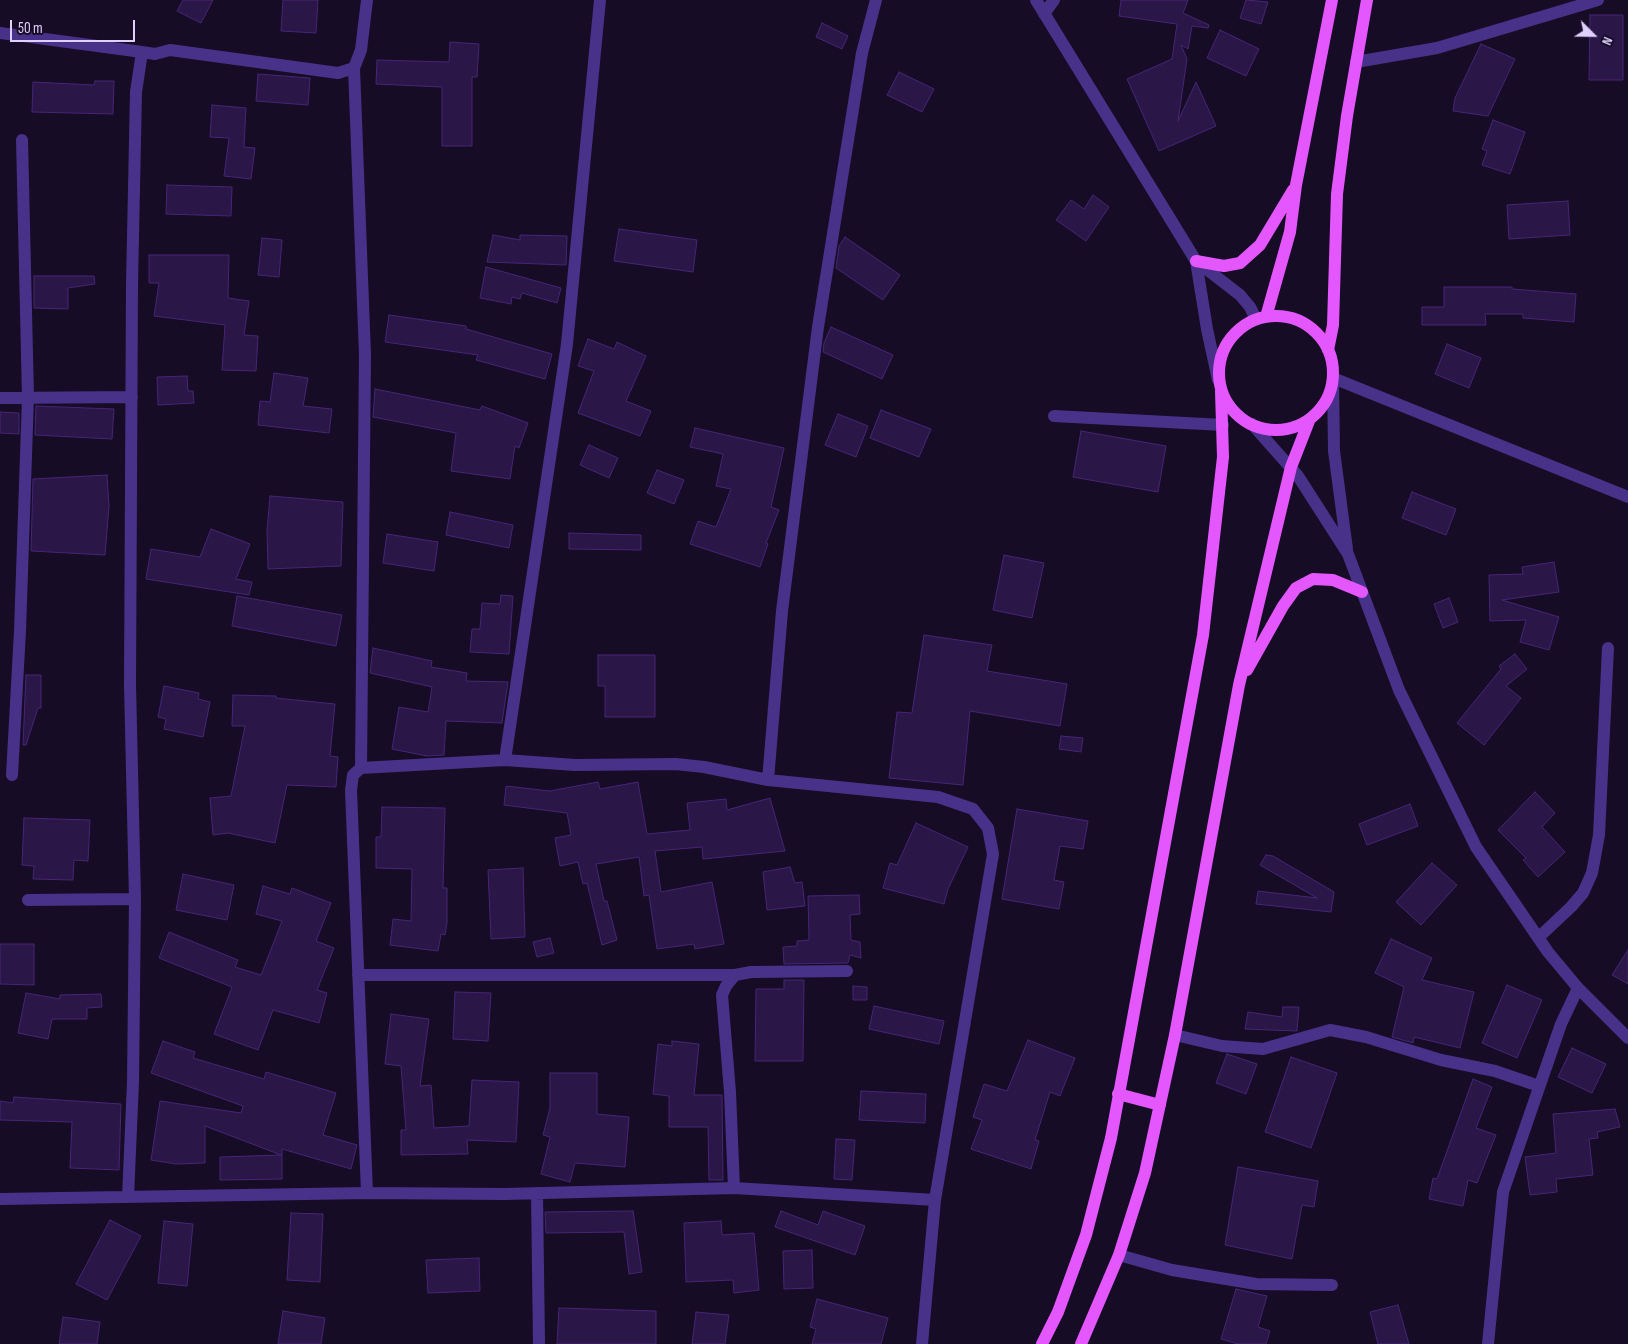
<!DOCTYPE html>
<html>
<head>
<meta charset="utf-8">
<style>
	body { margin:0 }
	#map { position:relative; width:1628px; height:1344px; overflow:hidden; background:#160c25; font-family:"Sofia Sans Condensed",sans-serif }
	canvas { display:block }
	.north { position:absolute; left:1568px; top:10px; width:50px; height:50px; -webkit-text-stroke:4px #160c25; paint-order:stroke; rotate:113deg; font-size:14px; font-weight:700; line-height:20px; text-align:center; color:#dfd0ff }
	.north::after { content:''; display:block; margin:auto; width:18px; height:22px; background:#dfd0ff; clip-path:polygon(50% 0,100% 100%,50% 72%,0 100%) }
	.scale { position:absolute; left:10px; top:20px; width:125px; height:22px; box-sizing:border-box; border:2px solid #dfd0ff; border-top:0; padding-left:6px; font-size:15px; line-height:18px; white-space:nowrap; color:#dfd0ff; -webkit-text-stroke:4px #160c25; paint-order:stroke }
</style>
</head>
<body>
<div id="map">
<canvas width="1628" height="1344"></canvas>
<div class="north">N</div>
<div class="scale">50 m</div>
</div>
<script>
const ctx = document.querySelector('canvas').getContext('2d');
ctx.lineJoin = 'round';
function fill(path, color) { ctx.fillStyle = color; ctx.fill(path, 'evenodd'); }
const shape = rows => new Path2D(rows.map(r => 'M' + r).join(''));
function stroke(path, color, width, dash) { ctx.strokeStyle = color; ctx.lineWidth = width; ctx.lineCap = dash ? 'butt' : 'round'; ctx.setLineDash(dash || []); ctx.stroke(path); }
const building = shape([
	[183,0,213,0,201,23,177,11,183,0],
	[283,0,318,0,316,33,281,31,283,0],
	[1121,0,1188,0,1183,13,1209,25,1208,28,1192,26,1188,49,1181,45,1187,59,1178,121,1196,82,1216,126,1159,151,1127,79,1172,59,1177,24,1119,16,1121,0],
	[1246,0,1268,2,1261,24,1240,18,1246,0],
	[1590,15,1623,15,1623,80,1589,80,1590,15],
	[822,23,848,36,842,49,816,37,822,23],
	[1220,30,1259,49,1246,76,1207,58,1220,30],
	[450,42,479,44,477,77,472,77,472,146,442,146,442,87,376,84,377,60,449,62,450,42],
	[1481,44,1515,59,1488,116,1453,111,1455,98,1481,44],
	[899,72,934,89,922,112,887,95,899,72],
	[258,74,310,78,308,105,256,101,258,74],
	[95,81,114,81,113,114,32,112,33,82,94,85,95,81],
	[212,105,246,108,244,147,255,148,251,179,224,176,229,138,210,137,212,105],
	[1493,120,1525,132,1510,174,1482,165,1487,151,1482,149,1493,120],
	[167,185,232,187,231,216,166,214,167,185],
	[1093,195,1109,207,1086,241,1056,220,1071,200,1084,209,1093,195],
	[1568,201,1570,235,1509,239,1507,205,1568,201],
	[619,229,697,240,693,272,614,261,619,229],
	[493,235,520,240,520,235,567,236,566,265,487,262,493,235],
	[845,237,900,275,883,300,836,268,839,246,845,237],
	[262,238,282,240,279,277,258,275,262,238],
	[149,255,229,255,228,298,249,301,244,335,258,336,256,371,222,370,225,325,154,316,159,283,149,283,149,255],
	[486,267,561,288,557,303,522,293,520,299,512,297,511,304,480,298,486,267],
	[34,276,94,276,95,284,68,288,68,309,34,308,34,276],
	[1444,287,1512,287,1512,289,1576,294,1574,322,1523,318,1523,314,1485,314,1486,325,1422,325,1422,307,1444,307,1444,287],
	[389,315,466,326,466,329,552,354,545,379,476,360,478,355,385,342,389,315],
	[831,327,893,355,882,379,823,352,824,343,831,327],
	[588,339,614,349,617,342,646,356,626,401,651,411,640,436,578,413,594,371,578,366,588,339],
	[1447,344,1481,358,1469,388,1435,374,1447,344],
	[274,373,308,378,303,406,332,409,329,433,258,425,260,401,270,402,274,373],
	[187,376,188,391,193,391,194,403,158,405,157,377,187,376],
	[375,389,480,410,482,406,528,423,519,448,515,446,510,479,451,471,456,433,373,417,375,389],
	[36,406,114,409,112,439,35,435,36,406],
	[881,410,931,429,919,457,870,438,881,410],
	[0,412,19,413,19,434,0,433,0,412],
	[838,414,868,426,856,457,825,445,838,414],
	[695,428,784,448,771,507,779,510,766,543,768,544,760,567,690,544,698,521,716,527,731,489,716,486,723,454,690,447,695,428],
	[1081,431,1166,446,1158,492,1073,477,1081,431],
	[589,445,618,458,609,478,580,465,589,445],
	[657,470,684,480,674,504,647,493,657,470],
	[107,475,109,506,105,555,31,551,33,479,107,475],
	[1412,492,1456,509,1446,535,1402,518,1412,492],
	[270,496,343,502,341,566,268,569,267,531,270,496],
	[450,512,513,525,509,548,446,535,450,512],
	[211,529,250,544,236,579,252,582,249,595,146,579,151,549,200,557,211,529],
	[569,533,641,535,641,550,569,549,569,533],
	[387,534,438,542,434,571,383,563,387,534],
	[1004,555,1044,563,1032,618,993,610,1004,555],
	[1554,562,1559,592,1502,600,1559,617,1549,650,1520,642,1526,620,1490,621,1489,575,1523,574,1522,567,1554,562],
	[501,595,513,596,509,654,470,652,472,629,480,629,482,603,500,604,501,595],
	[237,596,342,615,336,646,232,626,237,596],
	[1449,598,1458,622,1443,628,1434,604,1449,598],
	[924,635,992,645,987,671,1067,684,1060,726,970,711,963,785,889,778,897,712,912,713,924,635],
	[373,648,432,661,431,667,467,673,466,681,508,682,502,723,446,721,444,755,427,756,392,749,399,707,428,712,432,687,370,673,373,648],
	[1515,654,1527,669,1506,686,1521,698,1484,745,1457,723,1501,669,1499,666,1515,654],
	[598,655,655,655,655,717,605,717,605,686,598,686,598,655],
	[26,675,41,675,41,708,38,708,26,745,23,745,26,675],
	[164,686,199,693,198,699,210,702,203,737,164,729,166,719,158,717,164,686],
	[233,695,276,696,276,698,335,704,330,756,338,757,336,787,287,785,275,843,228,833,213,835,210,798,231,796,245,726,232,726,233,695],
	[1061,736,1083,738,1081,752,1059,749,1061,736],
	[598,782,600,789,638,782,647,834,690,830,687,803,726,799,727,810,770,798,785,851,703,859,702,847,655,851,661,892,712,882,724,944,695,949,694,944,657,949,649,895,644,896,639,857,596,864,604,901,607,901,617,940,602,945,587,883,583,884,578,862,560,866,555,838,571,835,567,813,504,805,506,786,550,791,598,782],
	[1535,792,1555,813,1542,827,1565,852,1538,877,1523,860,1526,858,1498,830,1535,792],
	[1410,804,1418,826,1367,845,1359,824,1410,804],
	[382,807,445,808,443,888,447,888,447,923,445,935,441,934,438,951,390,945,393,919,411,921,412,869,376,868,376,837,381,837,382,807],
	[1017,809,1088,821,1083,849,1060,846,1054,880,1064,882,1059,909,1002,899,1017,809],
	[24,818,90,820,88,861,74,860,73,880,33,879,34,866,22,865,24,818],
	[916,823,968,847,948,889,944,904,883,888,890,863,897,865,916,823],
	[1266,855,1273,856,1334,892,1331,912,1256,904,1258,891,1317,898,1260,865,1266,855],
	[1432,863,1457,885,1421,925,1396,902,1432,863],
	[790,867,795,883,802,882,805,906,767,910,763,872,790,867],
	[523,868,525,937,491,939,488,870,523,868],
	[183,874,234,885,227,920,176,910,183,874],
	[263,886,290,894,292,888,331,903,316,941,334,948,317,990,327,993,319,1023,273,1010,258,1050,214,1034,232,987,159,958,169,932,238,960,235,967,261,975,282,921,256,914,263,886],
	[859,895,860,914,850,915,851,940,860,942,861,958,850,955,848,963,784,964,783,947,797,946,797,941,809,940,808,896,859,895],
	[550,938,554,953,537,957,533,942,550,938],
	[1391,939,1432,958,1422,980,1474,992,1460,1048,1414,1037,1413,1043,1392,1037,1404,987,1375,973,1391,939],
	[0,944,34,944,34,985,0,984,0,944],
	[1628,950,1628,984,1612,975,1628,950],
	[784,980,804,980,803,1061,755,1061,756,989,784,989,784,980],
	[1507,985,1542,1000,1517,1058,1482,1043,1507,985],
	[853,986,867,987,867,1000,853,1000,853,986],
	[455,992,491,993,488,1041,453,1039,455,992],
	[26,993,60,999,60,995,101,994,102,1007,87,1008,87,1019,52,1019,48,1039,18,1033,26,993],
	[874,1006,944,1021,939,1044,869,1029,874,1006],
	[1283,1007,1299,1007,1297,1031,1245,1029,1248,1012,1282,1017,1283,1007],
	[391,1014,429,1019,420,1086,431,1085,434,1128,469,1126,472,1080,519,1082,516,1142,467,1140,468,1154,401,1155,401,1130,406,1130,401,1066,385,1064,391,1014],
	[1028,1040,1075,1058,1060,1096,1050,1092,1035,1140,1039,1141,1031,1169,971,1149,982,1120,973,1117,984,1084,1007,1091,1028,1040],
	[163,1041,195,1052,193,1058,264,1079,266,1072,336,1093,323,1135,357,1145,351,1169,282,1149,282,1179,220,1180,220,1157,281,1155,205,1126,205,1163,176,1164,151,1160,160,1101,241,1113,243,1106,151,1073,163,1041],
	[672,1041,699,1044,694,1095,722,1095,723,1180,709,1180,708,1127,669,1127,669,1096,653,1094,658,1044,672,1046,672,1041],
	[1572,1048,1606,1064,1592,1093,1558,1077,1572,1048],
	[1227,1054,1257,1064,1246,1094,1216,1083,1227,1054],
	[1291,1057,1337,1073,1311,1148,1265,1132,1291,1057],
	[550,1073,597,1073,597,1114,629,1117,625,1167,575,1163,570,1182,541,1174,550,1137,543,1135,550,1108,550,1073],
	[1473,1079,1492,1087,1476,1128,1496,1135,1477,1183,1468,1180,1463,1206,1429,1199,1433,1178,1437,1179,1473,1079],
	[861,1091,926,1094,925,1123,859,1120,861,1091],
	[14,1097,121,1104,119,1170,70,1168,72,1122,0,1120,0,1101,13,1103,14,1097],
	[1615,1109,1620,1127,1597,1132,1598,1138,1589,1139,1593,1175,1556,1179,1557,1192,1530,1195,1525,1157,1556,1153,1553,1114,1615,1109],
	[836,1139,855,1140,852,1180,834,1179,836,1139],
	[1238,1167,1318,1181,1314,1207,1302,1205,1292,1259,1225,1245,1238,1167],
	[633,1211,642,1272,629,1274,624,1232,546,1233,545,1212,633,1211],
	[781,1211,818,1225,823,1211,865,1226,855,1255,775,1227,781,1211],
	[291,1213,323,1214,320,1282,287,1280,291,1213],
	[110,1220,141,1236,107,1300,76,1284,110,1220],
	[164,1221,193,1224,187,1286,158,1283,164,1221],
	[721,1221,722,1235,754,1233,759,1290,734,1293,733,1280,686,1282,684,1223,721,1221],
	[812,1250,813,1288,784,1289,783,1251,812,1250],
	[479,1258,480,1291,428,1293,426,1260,479,1258],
	[1236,1289,1267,1296,1258,1327,1270,1331,1266,1344,1238,1344,1221,1339,1236,1289],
	[817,1299,888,1318,881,1344,812,1344,816,1329,810,1327,817,1299],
	[1398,1305,1409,1344,1378,1344,1370,1312,1398,1305],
	[559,1308,656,1311,656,1344,557,1344,559,1308],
	[283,1311,325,1318,321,1344,278,1344,283,1311],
	[696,1312,729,1315,725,1344,692,1344,696,1312],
	[63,1317,100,1322,97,1344,59,1344,63,1317]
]);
fill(building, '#2b1648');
stroke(building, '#472577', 1);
stroke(shape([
	[1036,0,1196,261,1240,295,1250,307,1256,319],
	[1044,14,1054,0],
	[0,33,142,52,155,54,170,50,338,73,354,68,361,50,367,0],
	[1356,62,1437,48,1598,0],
	[354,68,365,355,361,768],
	[1196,261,1207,329,1218,380],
	[0,398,132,397],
	[1054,416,1223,425],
	[1252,424,1298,476,1348,554,1399,690,1476,847,1548,952,1578,988,1628,1038],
	[1347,549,1334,451,1333,378,1628,497],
	[505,760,567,344,600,0],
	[12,775,20,631,28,397,22,140],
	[768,780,782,611,818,327,862,53,876,0],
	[28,900,135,899],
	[1538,938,1571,907,1583,893,1592,873,1599,835,1608,648],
	[358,975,735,975],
	[1175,1035,1222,1046,1263,1049,1330,1030,1366,1037,1441,1060,1495,1071,1539,1086],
	[734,1188,730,1092,722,995,726,986,735,975,751,972,847,971],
	[367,1193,351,790,353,775,361,768,505,760,575,765,676,764,704,767,768,780,938,797,973,809,988,828,993,854,935,1200,922,1344],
	[537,1193,539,1344],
	[128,1197,133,1082,135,899,130,685,132,284,136,92,142,52],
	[0,1199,367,1193,505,1194,734,1188,935,1200],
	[1119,1255,1172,1270,1256,1284,1332,1285],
	[1488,1344,1503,1192,1561,1024,1578,988]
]), '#483289', 12);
stroke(shape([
	[1196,261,1224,266,1240,263,1260,245,1293,190],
	'1219 373a57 57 0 1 1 114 0a57 57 0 1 1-114 0Z',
	[1266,317,1290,232,1296,185,1332,0],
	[1328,350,1333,325,1337,194,1347,116,1367,0],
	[1247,670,1283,606,1296,588,1313,579,1333,580,1362,592],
	[1118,1094,1160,1105],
	[1042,1344,1058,1312,1086,1235,1111,1138,1203,635,1223,457,1221,391],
	[1081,1344,1119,1255,1145,1173,1175,1035,1239,685,1291,467,1309,421]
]), '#e457ff', 12);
</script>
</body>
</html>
